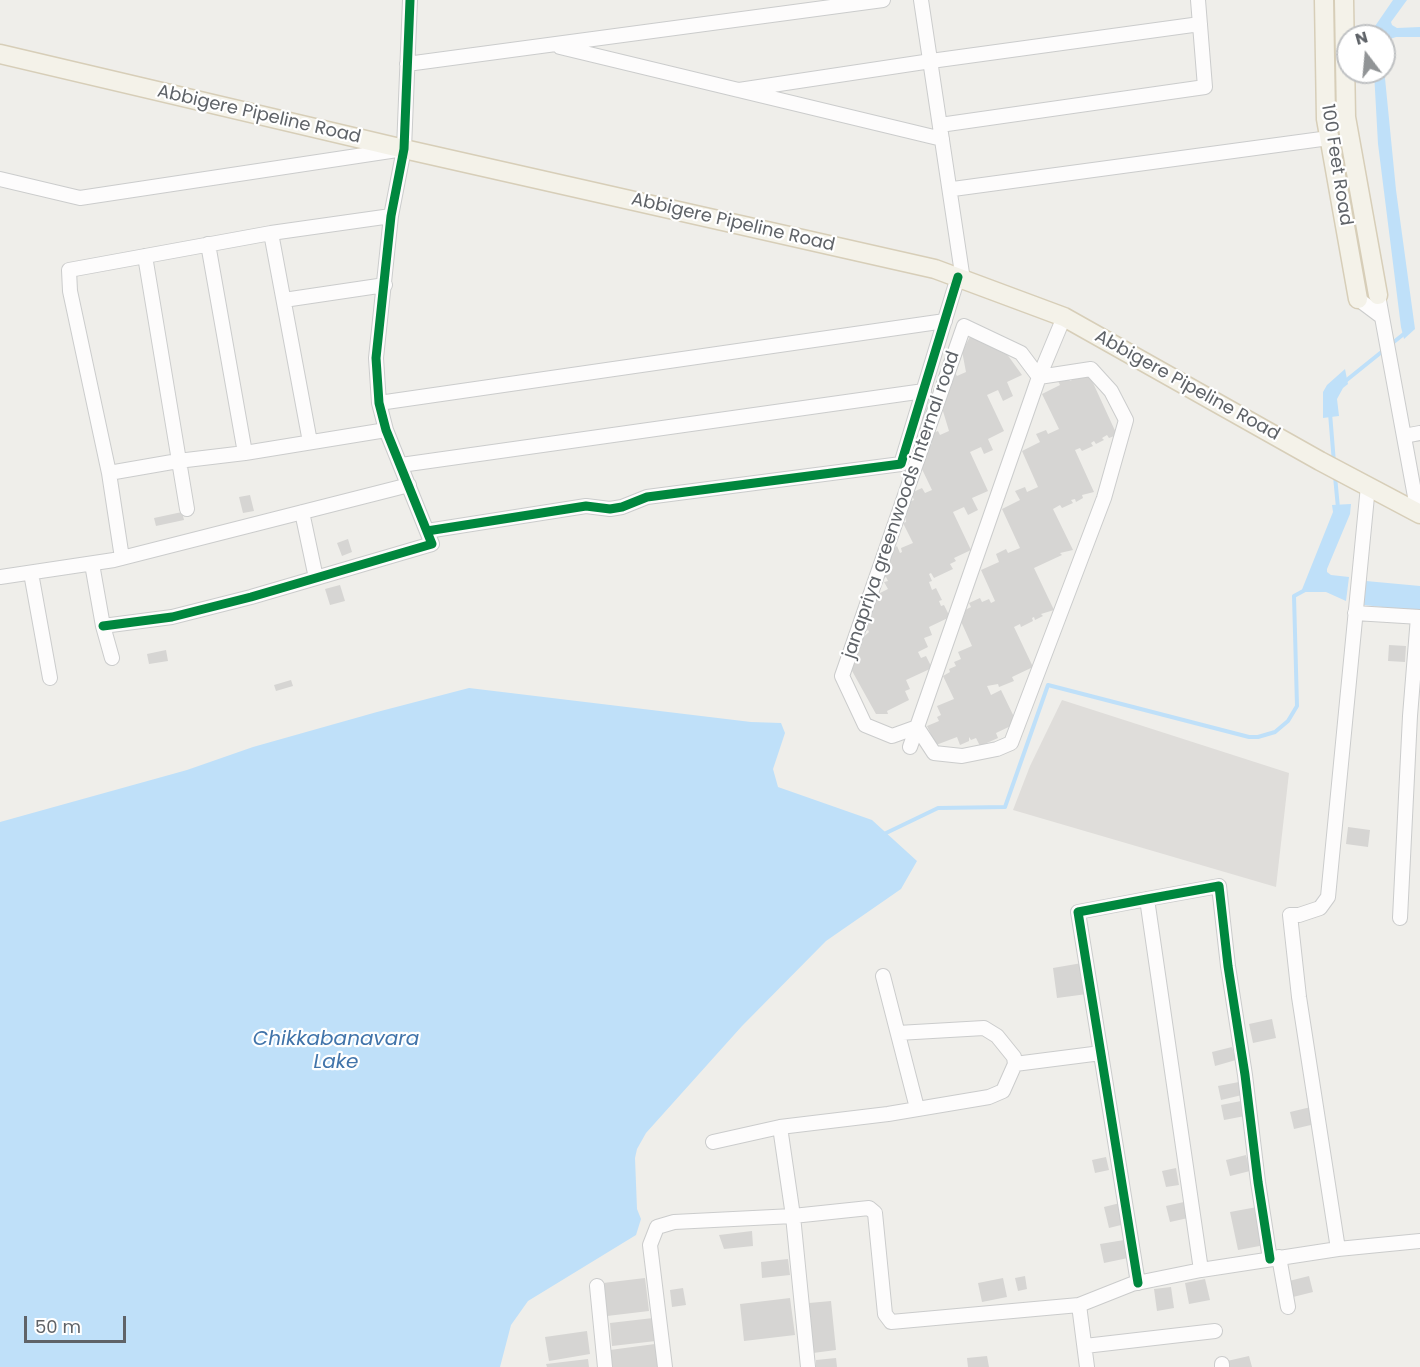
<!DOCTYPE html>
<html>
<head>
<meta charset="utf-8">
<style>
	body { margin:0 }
	#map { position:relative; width:1420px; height:1367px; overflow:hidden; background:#efeeea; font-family:Poppins,sans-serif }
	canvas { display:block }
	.north { position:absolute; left:1336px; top:24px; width:60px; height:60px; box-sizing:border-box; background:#fff; border:2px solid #bfc1c3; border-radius:50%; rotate:344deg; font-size:16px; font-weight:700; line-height:24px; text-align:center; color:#5f6368 }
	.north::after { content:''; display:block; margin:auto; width:21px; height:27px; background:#919496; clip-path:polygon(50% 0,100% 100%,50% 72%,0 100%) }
	.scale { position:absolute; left:24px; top:1316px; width:102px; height:27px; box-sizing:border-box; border:3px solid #5f6368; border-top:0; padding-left:8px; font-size:18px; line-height:21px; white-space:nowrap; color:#5f6368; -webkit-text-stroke:4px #fff; paint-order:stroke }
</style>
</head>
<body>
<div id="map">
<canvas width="1420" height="1367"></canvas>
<div class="north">N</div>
<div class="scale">50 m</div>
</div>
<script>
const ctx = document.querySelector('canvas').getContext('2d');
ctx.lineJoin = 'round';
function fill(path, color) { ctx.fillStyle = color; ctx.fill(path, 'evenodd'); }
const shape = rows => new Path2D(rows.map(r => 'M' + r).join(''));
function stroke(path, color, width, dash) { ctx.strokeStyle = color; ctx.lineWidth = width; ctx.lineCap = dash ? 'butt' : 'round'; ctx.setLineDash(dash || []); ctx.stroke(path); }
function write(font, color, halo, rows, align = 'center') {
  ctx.font = font + ' Poppins,sans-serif'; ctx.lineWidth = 4.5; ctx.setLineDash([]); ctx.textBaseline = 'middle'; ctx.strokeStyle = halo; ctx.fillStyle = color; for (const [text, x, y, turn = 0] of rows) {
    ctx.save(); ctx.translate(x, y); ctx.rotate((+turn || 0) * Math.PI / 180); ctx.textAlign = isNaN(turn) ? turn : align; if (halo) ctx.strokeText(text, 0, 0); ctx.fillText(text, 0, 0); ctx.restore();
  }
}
fill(shape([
	[1062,700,1289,773,1276,887,1013,810,1030,766]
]), '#dfddda');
fill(shape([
	[1393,0,1407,0,1391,22,1392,25,1397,28,1420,27,1420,37,1396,37,1384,41,1384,36,1371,36,1371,32],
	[1384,68,1396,190,1415,329,1404,339,1401,327,1378,144,1374,72,1384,72],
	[1345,369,1348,384,1343,388,1337,399,1339,416,1323,418,1323,392,1327,385],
	[1351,504,1350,514,1327,569,1327,572,1331,575,1349,577,1346,601,1326,592,1301,592,1333,512,1332,505],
	[1366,581,1420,586,1420,611,1364,605],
	[469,688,751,722,781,723,785,733,773,769,778,787,872,820,917,861,901,889,826,941,742,1026,646,1133,637,1149,635,1158,637,1209,641,1219,636,1235,528,1301,511,1325,500,1367,0,1367,0,822,187,770,253,747,377,712]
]), '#bfe0f9');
stroke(shape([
	[1390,345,1405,333],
	[1343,383,1384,350],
	[1330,413,1334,463],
	[1335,476,1338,508],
	[884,834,938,808,1005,807,1048,685,1249,737,1258,737,1275,732,1288,721,1297,706,1294,596,1307,589]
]), '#bfe0f9', 4);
fill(shape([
	[971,335,1004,350,1022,375,1007,382,1013,396,1003,401,998,390,987,395,1004,431,988,439,993,450,984,454,981,447,970,452,988,491,972,498,978,510,968,515,964,507,953,512,971,550,954,558,956,561,950,564,953,569,934,578,931,573,929,574,932,581,929,582,932,590,936,588,942,600,939,601,941,606,944,605,950,617,929,627,932,635,924,638,928,647,918,652,921,658,926,656,932,668,906,680,910,689,905,691,909,700,887,711,888,714,876,714,851,669,858,642,869,632,868,630,865,632,864,622,871,604,876,600,874,596,888,589,884,582,888,581,886,577,883,578,890,552,897,546,900,553,902,552,901,548,913,543,903,523,906,522,904,504,914,500,911,493,922,488,925,493,932,490,920,465,929,442,930,445,932,444,928,435,938,431,940,435,949,431,942,408,954,371,957,376,966,372,962,351],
	[1088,372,1117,435,1109,438,1107,435,1102,438,1104,440,1096,444,1094,441,1091,443,1093,446,1082,451,1080,448,1075,450,1094,492,1082,495,1083,498,1076,502,1075,499,1071,500,1073,503,1062,508,1060,505,1053,509,1073,550,1060,553,1062,555,1034,568,1054,610,1041,614,1043,616,1035,620,1034,617,1032,618,1033,621,1021,627,1020,624,1014,627,1033,667,1012,677,1014,681,999,687,998,684,987,686,991,695,1001,690,1017,723,996,733,998,738,980,746,976,738,971,740,969,737,969,741,960,745,957,737,936,745,927,726,939,721,937,717,941,715,937,706,954,699,943,676,950,672,949,669,956,666,954,662,961,659,958,652,972,646,959,617,965,614,963,611,971,607,969,603,980,598,982,602,989,599,991,603,995,601,981,570,999,562,996,554,1006,549,1008,553,1020,548,1002,509,1020,500,1015,491,1025,487,1027,492,1038,487,1022,451,1040,442,1036,434,1046,430,1048,434,1059,429,1042,394,1060,385,1056,377,1066,373,1070,381],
	[250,495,254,511,243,513,239,497],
	[182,512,184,520,156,526,154,518],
	[348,539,352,552,342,556,337,543],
	[340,585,345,601,330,605,325,589],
	[1389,645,1406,646,1405,662,1388,661],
	[166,650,168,661,149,664,147,654],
	[291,680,293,686,276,691,274,685],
	[1348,827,1370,830,1368,847,1346,844],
	[1082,963,1087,994,1057,998,1053,968],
	[1272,1019,1276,1038,1253,1043,1249,1024],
	[1232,1047,1236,1060,1215,1066,1212,1052],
	[1239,1082,1242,1095,1221,1100,1218,1086],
	[1241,1101,1245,1116,1224,1120,1221,1105],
	[1311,1107,1315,1124,1294,1129,1290,1112],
	[1246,1155,1250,1171,1230,1176,1226,1160],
	[1106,1157,1109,1170,1095,1173,1092,1160],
	[1176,1168,1179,1185,1166,1187,1162,1171],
	[1184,1202,1188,1218,1170,1222,1166,1206],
	[1120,1203,1125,1224,1109,1228,1104,1207],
	[1257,1207,1265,1245,1238,1250,1230,1212],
	[752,1231,753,1246,724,1249,719,1235],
	[1124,1240,1128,1258,1104,1263,1100,1244],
	[788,1259,790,1275,762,1278,761,1262],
	[1025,1276,1027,1289,1018,1291,1015,1278],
	[1309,1276,1313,1292,1293,1297,1289,1281],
	[645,1278,649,1311,607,1316,603,1283],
	[1003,1278,1007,1297,982,1302,978,1283],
	[1205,1279,1210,1300,1189,1304,1185,1283],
	[1171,1287,1174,1308,1157,1311,1154,1289],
	[683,1288,686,1305,672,1307,670,1290],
	[790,1298,795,1335,744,1341,740,1304],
	[831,1301,836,1350,813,1353,809,1303],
	[653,1318,656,1341,612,1346,610,1323],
	[587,1331,590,1354,549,1361,545,1337],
	[655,1344,658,1367,612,1367,610,1350],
	[987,1356,989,1367,968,1367,967,1358],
	[1249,1356,1252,1367,1229,1367,1227,1361],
	[836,1358,837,1367,816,1367,816,1360],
	[588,1359,589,1367,547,1367,546,1364]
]), '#d6d5d3');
const minor = shape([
	[921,0,963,280],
	[560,47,942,139],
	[407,64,883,0],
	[739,90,931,61,1200,24],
	[940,125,1205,87,1198,0],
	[0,179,80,198,397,150],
	[953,189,1329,138],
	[271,233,310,442],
	[208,244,245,453],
	[145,256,187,509],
	[1358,299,1382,317,1378,295],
	[284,300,385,285],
	[1382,317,1418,513],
	[964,326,1021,353,1039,377,1091,369,1111,391,1126,420,1104,498,1011,743,997,749,962,756,934,753,917,727,892,736,865,725,842,676,964,326],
	[379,403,945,321],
	[1404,436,1420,433],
	[401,465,924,391],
	[109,473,70,291,69,270,271,233,391,216],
	[302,512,316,578],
	[427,531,586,506,610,509,622,507,647,497,901,464,958,277],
	[122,558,109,473,178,461,245,453,386,430],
	[92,564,103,626,112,658],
	[31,573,50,678],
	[0,577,114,560,409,485],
	[1355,613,1420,617],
	[103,626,172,617,251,597,432,544,386,430,379,403,376,358,391,216,404,149,410,0],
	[910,747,1039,377,1064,317],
	[1147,899,1201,1270],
	[1400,918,1410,716,1418,617],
	[883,976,917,1108],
	[1015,1064,1101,1053],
	[713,1142,780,1127,888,1114,989,1097,1003,1091,1015,1064,1014,1057,997,1036,984,1028,898,1033],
	[1338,1249,1299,997,1290,915,1299,915,1320,908,1328,897,1368,486],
	[1279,1257,1288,1307],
	[1138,1283,1078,912,1147,899,1219,886,1228,966,1245,1075,1258,1182,1270,1259],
	[597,1286,605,1367],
	[1079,1305,1087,1367],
	[1085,1346,1215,1331],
	[1222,1364,1222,1367],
	[665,1367,650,1245,657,1227,674,1222,793,1216,780,1127],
	[808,1367,793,1216,869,1208,875,1213,885,1314,891,1322,1079,1305,1132,1284,1201,1270,1338,1249,1420,1241]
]);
const major = shape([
	[1324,0,1326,119,1358,299],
	[1344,0,1346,117,1378,295],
	[0,54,404,149,935,269,1064,317,1320,461,1420,514]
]);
stroke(minor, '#cbcccc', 16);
stroke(major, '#d7ceb8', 21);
stroke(minor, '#fdfcfc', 14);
stroke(major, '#f4f2e9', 18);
stroke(shape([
	[427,531,586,506,610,509,622,507,647,497,901,464,958,277],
	[103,626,172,617,251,597,432,544,386,430,379,403,376,358,391,216,404,149,410,0],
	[1138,1283,1078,912,1147,899,1219,886,1228,966,1245,1075,1258,1182,1270,1259]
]), '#00873e', 9);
write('18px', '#5f6368', '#fff', [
	["Abbigere Pipeline Road",259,115,13],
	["100 Feet Road",1336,165,81],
	["Abbigere Pipeline Road",733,223,13],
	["Abbigere Pipeline Road",1187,386,29],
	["janapriya greenwoods internal road",902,505,-71]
]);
write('italic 20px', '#4174aa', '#fff', [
	["Chikkabanavara",336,1040],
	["Lake",336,1063]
]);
</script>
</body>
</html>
